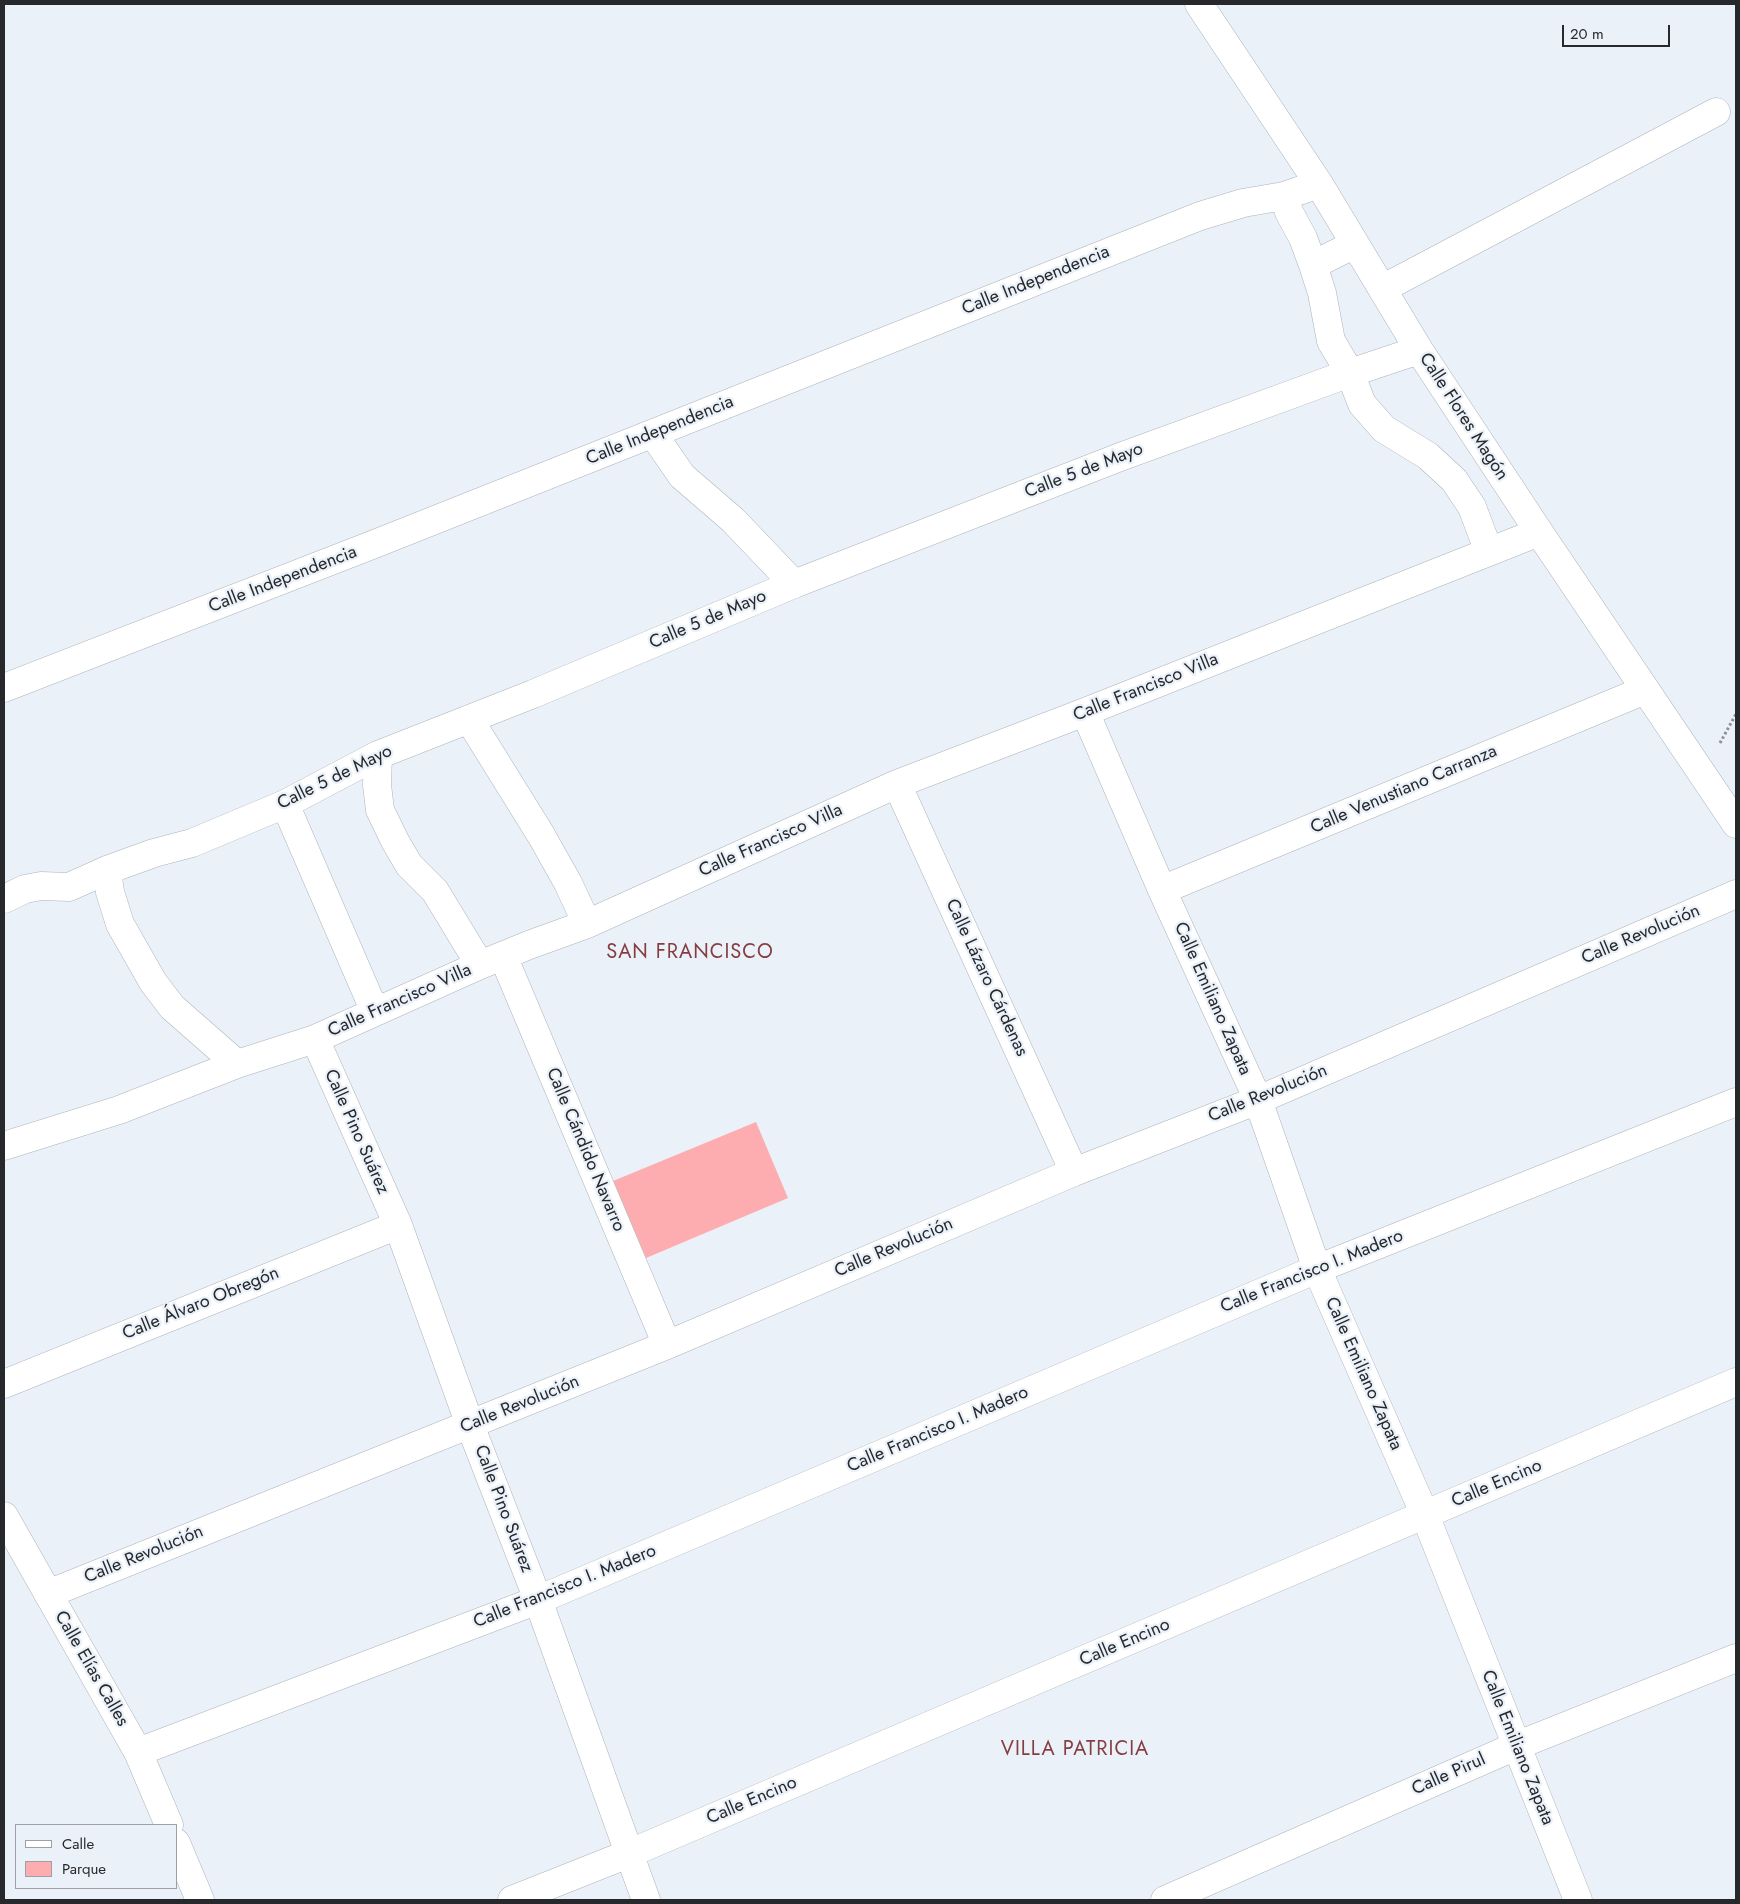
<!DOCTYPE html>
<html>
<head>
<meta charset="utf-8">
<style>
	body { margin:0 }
	#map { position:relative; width:1740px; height:1904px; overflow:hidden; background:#ebf1f9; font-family:Jost,sans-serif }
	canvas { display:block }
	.frame { position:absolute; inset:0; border:5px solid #26282b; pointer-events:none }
	.legend { position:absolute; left:15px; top:1824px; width:162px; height:65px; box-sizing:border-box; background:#ebf1f9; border:1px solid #9ca1a7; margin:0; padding:6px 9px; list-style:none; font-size:15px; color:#26282b }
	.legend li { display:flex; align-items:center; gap:10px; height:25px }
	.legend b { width:25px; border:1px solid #9ca1a7 }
	.scale { position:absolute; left:1562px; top:25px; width:108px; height:22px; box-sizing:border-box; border:2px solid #26282b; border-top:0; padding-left:6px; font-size:15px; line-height:18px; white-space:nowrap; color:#26282b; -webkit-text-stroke:4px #ebf1f9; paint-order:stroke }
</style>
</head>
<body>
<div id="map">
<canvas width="1740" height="1904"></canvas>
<div class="frame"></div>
<ul class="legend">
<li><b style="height:6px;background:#fff"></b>Calle</li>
<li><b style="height:14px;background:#fdadb0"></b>Parque</li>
</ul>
<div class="scale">20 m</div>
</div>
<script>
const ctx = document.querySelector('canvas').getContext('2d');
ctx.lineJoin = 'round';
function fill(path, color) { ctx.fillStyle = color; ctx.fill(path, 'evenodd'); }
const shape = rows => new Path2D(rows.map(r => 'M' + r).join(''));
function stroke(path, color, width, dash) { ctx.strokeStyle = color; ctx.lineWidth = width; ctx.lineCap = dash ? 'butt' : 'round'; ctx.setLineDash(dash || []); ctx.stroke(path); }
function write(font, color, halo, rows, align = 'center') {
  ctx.font = font + ' Jost,sans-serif'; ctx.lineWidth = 4.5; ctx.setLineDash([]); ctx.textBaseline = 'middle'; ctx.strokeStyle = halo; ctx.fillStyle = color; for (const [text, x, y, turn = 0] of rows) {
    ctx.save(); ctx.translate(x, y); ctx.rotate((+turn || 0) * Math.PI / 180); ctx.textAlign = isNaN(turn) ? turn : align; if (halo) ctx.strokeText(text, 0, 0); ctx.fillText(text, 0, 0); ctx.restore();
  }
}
fill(shape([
	[756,1122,788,1198,646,1258,613,1181]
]), '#fdadb0');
const minor = shape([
	[1199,4,1319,184,1419,350,1539,532,1736,824],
	[1284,196,1289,212,1303,238,1313,265,1322,293,1331,341,1350,373,1362,404,1384,429,1428,456,1454,480,1472,507,1489,552],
	[1313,265,1355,244],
	[1382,289,1716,112],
	[653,434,682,476,733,520,794,584],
	[4,688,372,545,1200,216,1243,203,1284,196,1319,184],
	[1085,712,1162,890,1258,1100,1317,1269,1425,1515,1578,1900],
	[469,719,541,835,568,883,587,924],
	[378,755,377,785,380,810,395,841,409,865,435,891,480,965],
	[897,784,1074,1172],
	[285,804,375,1012],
	[107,870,110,892,120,924,153,982,172,1007,237,1064],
	[1162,890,1645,690],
	[4,899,25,889,41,886,69,887,107,870,154,853,192,843,285,804,378,755,533,694,794,584,1120,457,1350,373,1419,350],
	[503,956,667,1345],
	[315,1039,398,1225,470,1425,538,1600,646,1900],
	[4,1146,119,1110,237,1064,315,1039,480,965,529,945,587,924,897,784,1085,712,1539,532],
	[4,1384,398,1225],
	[4,1516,138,1752,169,1825],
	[48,1594,667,1345,1074,1172,1258,1100,1736,894],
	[138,1752,538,1600,1317,1269,1736,1102],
	[176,1843,200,1900],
	[512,1900,628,1854,1736,1382],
	[1165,1900,1516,1746,1736,1658]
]);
stroke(minor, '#adb3ba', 29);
stroke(shape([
	[1720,743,1736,714]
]), '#8c9096', 3, [2.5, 2.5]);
stroke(minor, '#fff', 28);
write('18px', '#26282b', '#ebf1f9', [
	["Calle Independencia",1036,281,-22],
	["Calle Flores Magón",1463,417,57],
	["Calle Independencia",660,431,-22],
	["Calle 5 de Mayo",1084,471,-21],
	["Calle Independencia",283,580,-21],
	["Calle 5 de Mayo",708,620,-23],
	["Calle Francisco Villa",1146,688,-22],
	["Calle 5 de Mayo",335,778,-26],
	["Calle Venustiano Carranza",1404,790,-23],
	["Calle Francisco Villa",771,841,-24],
	["Calle Revolución",1641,935,-23],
	["Calle Lázaro Cárdenas",986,978,65],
	["Calle Emiliano Zapata",1212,999,66],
	["Calle Francisco Villa",400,1001,-24],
	["Calle Revolución",1268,1094,-22],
	["Calle Pino Suárez",356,1132,66],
	["Calle Cándido Navarro",585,1150,67],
	["Calle Revolución",894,1248,-23],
	["Calle Francisco I. Madero",1312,1272,-22],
	["Calle Álvaro Obregón",201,1304,-22],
	["Calle Emiliano Zapata",1363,1374,66],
	["Calle Revolución",520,1405,-22],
	["Calle Francisco I. Madero",938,1430,-23],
	["Calle Encino",1497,1484,-23],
	["Calle Pino Suárez",503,1509,69],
	["Calle Revolución",144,1555,-22],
	["Calle Francisco I. Madero",565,1587,-22],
	["Calle Encino",1125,1643,-23],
	["Calle Elías Calles",91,1669,60],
	["Calle Emiliano Zapata",1517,1748,68],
	["Calle Pirul",1449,1775,-24],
	["Calle Encino",752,1801,-23]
]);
ctx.letterSpacing = '1px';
write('20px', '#853d42', '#ebf1f9', [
	["SAN FRANCISCO",690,953],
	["VILLA PATRICIA",1075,1750]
]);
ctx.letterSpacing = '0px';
</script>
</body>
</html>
